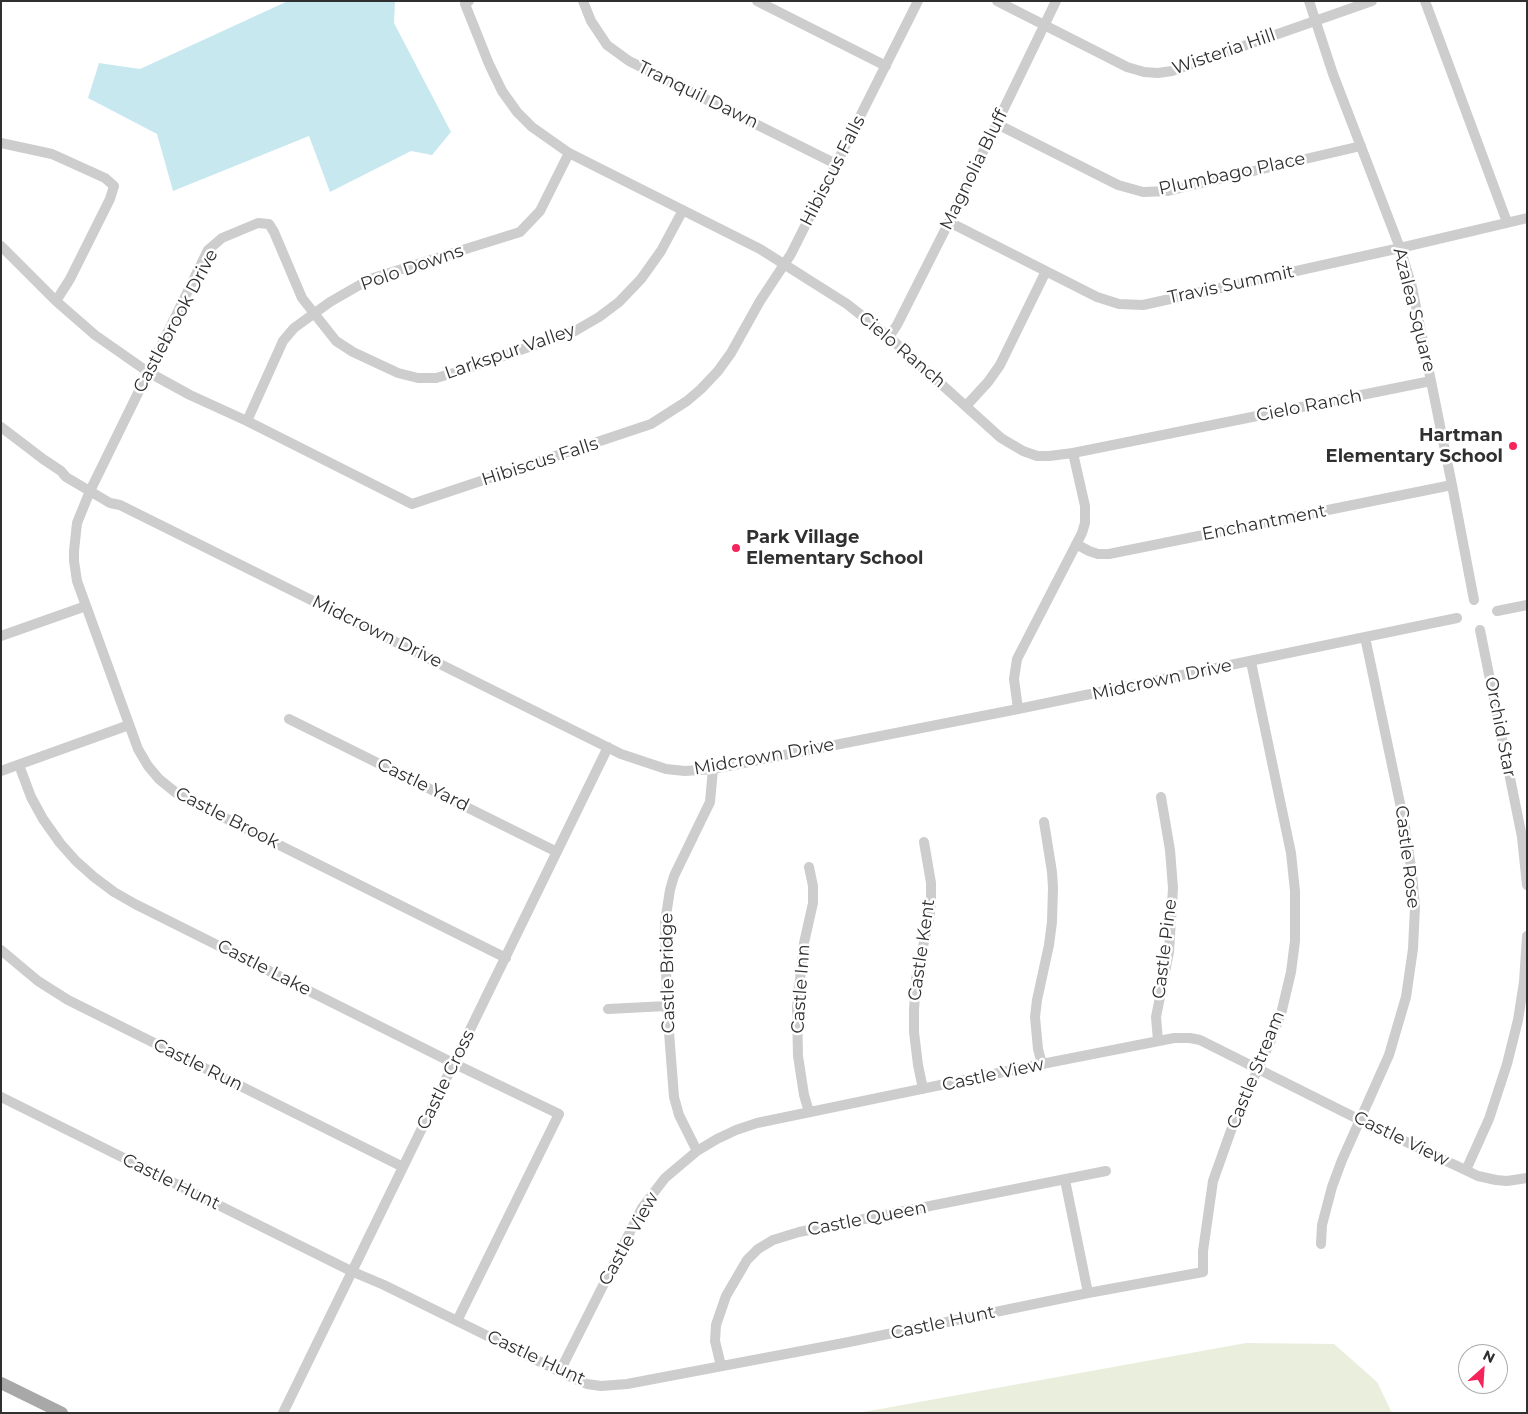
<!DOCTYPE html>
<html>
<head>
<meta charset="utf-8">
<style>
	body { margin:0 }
	#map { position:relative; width:1528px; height:1414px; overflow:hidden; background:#fff; font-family:Montserrat,sans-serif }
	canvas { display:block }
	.frame { position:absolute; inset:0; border:2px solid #303030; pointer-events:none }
	.north { position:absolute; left:1458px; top:1344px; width:50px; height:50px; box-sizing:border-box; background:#fff; border:1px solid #acacac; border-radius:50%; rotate:26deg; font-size:14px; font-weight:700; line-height:20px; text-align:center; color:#303030 }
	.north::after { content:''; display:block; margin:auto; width:18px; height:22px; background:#f6245b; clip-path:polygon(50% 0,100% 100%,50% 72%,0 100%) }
</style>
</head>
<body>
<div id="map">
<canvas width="1528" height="1414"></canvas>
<div class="frame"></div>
<div class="north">N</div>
</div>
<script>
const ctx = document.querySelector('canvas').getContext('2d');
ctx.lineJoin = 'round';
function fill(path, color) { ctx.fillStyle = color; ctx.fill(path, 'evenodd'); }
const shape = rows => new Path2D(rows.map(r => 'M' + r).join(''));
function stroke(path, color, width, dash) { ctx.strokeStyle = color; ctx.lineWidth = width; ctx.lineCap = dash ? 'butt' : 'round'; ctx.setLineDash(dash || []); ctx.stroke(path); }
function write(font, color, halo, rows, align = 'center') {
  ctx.font = font + ' Montserrat,sans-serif'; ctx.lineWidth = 5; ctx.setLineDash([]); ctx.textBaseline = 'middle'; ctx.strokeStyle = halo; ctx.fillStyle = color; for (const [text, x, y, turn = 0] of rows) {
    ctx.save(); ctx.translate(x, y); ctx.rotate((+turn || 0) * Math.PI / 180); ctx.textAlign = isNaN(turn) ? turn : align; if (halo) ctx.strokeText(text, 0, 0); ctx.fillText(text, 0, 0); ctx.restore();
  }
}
fill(shape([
	[1246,1343,1334,1344,1377,1382,1392,1413,858,1413]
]), '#eaeedd');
fill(shape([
	[288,1,395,1,394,23,451,132,432,155,411,151,330,192,309,136,173,191,157,134,88,98,99,63,140,69]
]), '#c8e8f0');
stroke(shape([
	[469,1,465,4,489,64,502,91,517,112,532,127,569,153,760,249,847,304,889,337,1001,438,1023,451,1037,456,1049,456,1073,453,1431,381],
	[583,1,591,21,607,45,629,61,836,164],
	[757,1,886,66],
	[997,1,1127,67,1144,72,1158,73,1172,71,1372,1],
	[1309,1,1333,74,1400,248,1412,287,1452,485,1474,600],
	[1425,1,1507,222],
	[997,124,1118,185,1143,192,1168,191,1361,146],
	[1,143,52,154,105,178,114,186,110,199,70,279,56,301],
	[949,222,1097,297,1119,304,1143,305,1400,248,1527,218],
	[1,246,56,301,95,335,148,372,190,395,247,421,412,504,651,424,687,401,701,389,718,371,731,353,760,301,791,254,918,1],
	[889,337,897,325,949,222,1056,1],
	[966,406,988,382,1000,365,1046,271],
	[247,421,283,341,294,328,330,302,370,279,520,232,540,211,569,153],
	[1,427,43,459,61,471,66,477,110,503,120,505,621,754,666,769,685,771,713,769,1018,709,1457,618],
	[1076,544,1089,551,1098,554,1109,554,1452,485],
	[1497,611,1527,605],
	[1480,630,1522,837,1527,885],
	[1,636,86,606],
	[1018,709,1014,679,1017,659,1082,533,1085,523,1085,506,1073,453],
	[289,719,557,852],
	[19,765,31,797,43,819,60,843,76,861,94,877,114,892,135,904,455,1064,559,1114,457,1321],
	[1,771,129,725],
	[1,950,38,981,68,1000,403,1167],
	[506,958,205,808,175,792,159,779,148,766,138,749,77,581,74,561,74,551,77,523,90,491,208,250,222,238,258,223,269,224,274,232,302,298,336,341,353,352,398,373,418,378,436,378,457,372,575,331,599,317,619,302,641,279,661,251,683,210],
	[608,1009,667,1006],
	[1158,1041,1156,1017,1169,952,1173,888,1170,850,1161,797],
	[1042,1064,1038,1049,1035,1017,1037,1000,1049,945,1052,922,1053,888,1052,872,1044,822],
	[923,1089,918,1065,914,1032,914,1010,916,979,930,914,931,899,931,883,924,842],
	[1,1097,351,1271,384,1285,575,1379,587,1384,601,1386,627,1384,849,1342,1088,1293,1203,1272,1203,1251,1213,1181,1234,1122,1271,1040,1281,1014,1291,972,1295,941,1295,891,1291,853,1251,662],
	[809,1112,804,1095,798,1056,797,1007,804,943,813,903,813,886,809,867],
	[697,1151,679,1115,674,1097,667,1006,665,922,670,890,674,876,710,802,713,769],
	[1466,1170,1489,1119,1507,1064,1518,1020,1524,982,1527,936],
	[1065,1180,1088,1293],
	[1321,1244,1322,1225,1332,1187,1342,1160,1389,1055,1406,997,1413,949,1415,907,1412,874,1405,827,1365,637],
	[721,1366,715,1341,716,1325,726,1296,747,1260,758,1249,773,1240,799,1232,1106,1171],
	[560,1371,642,1208,665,1178,697,1151,717,1139,736,1130,757,1123,1042,1064,1174,1038,1190,1038,1200,1040,1360,1120,1478,1176,1496,1180,1507,1181,1527,1178],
	[283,1413,608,747]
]), '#cdcdcd', 10);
stroke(shape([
	[1,1383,62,1413]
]), '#a8a8a8', 12);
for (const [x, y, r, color] of [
	[1513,446,5,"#f6245b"],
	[736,548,5,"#f6245b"]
]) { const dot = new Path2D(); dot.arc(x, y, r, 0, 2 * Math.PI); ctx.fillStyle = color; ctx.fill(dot); stroke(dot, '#fff', 2); }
write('18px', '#303030', '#fff', [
	["Wisteria Hill",1224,52,-19],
	["Tranquil Dawn",698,95,26],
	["Magnolia Bluff",974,170,-64],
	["Hibiscus Falls",833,171,-63],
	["Plumbago Place",1232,174,-12],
	["Polo Downs",412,268,-19],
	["Travis Summit",1231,285,-12],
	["Azalea Square",1414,310,76],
	["Castlebrook Drive",176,321,-62],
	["Cielo Ranch",902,350,40],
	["Larkspur Valley",510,352,-19],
	["Cielo Ranch",1309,406,-11],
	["Hibiscus Falls",540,462,-18],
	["Enchantment",1264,523,-11],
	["Midcrown Drive",377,632,26],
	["Midcrown Drive",1162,680,-12],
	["Orchid Star",1500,727,79],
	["Midcrown Drive",764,757,-10],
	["Castle Yard",423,785,26],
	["Castle Brook",227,818,27],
	["Castle Rose",1407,857,83],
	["Castle Pine",1165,949,-83],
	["Castle Kent",922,950,-82],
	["Castle Lake",264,968,27],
	["Castle Bridge",668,973,-91],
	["Castle Inn",801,989,-86],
	["Castle Run",198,1065,26],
	["Castle Stream",1256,1070,-68],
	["Castle View",993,1075,-12],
	["Castle Cross",446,1080,-64],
	["Castle View",1401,1139,26],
	["Castle Hunt",171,1182,26],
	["Castle Queen",867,1219,-11],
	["Castle View",629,1239,-61],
	["Castle Hunt",943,1323,-12],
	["Castle Hunt",536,1358,25]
]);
write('bold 18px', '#303030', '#fff', [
	["Hartman",1503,436],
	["Elementary School",1503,457],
	["Park Village",746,538,"left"],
	["Elementary School",746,559,"left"]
], 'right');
</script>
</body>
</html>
